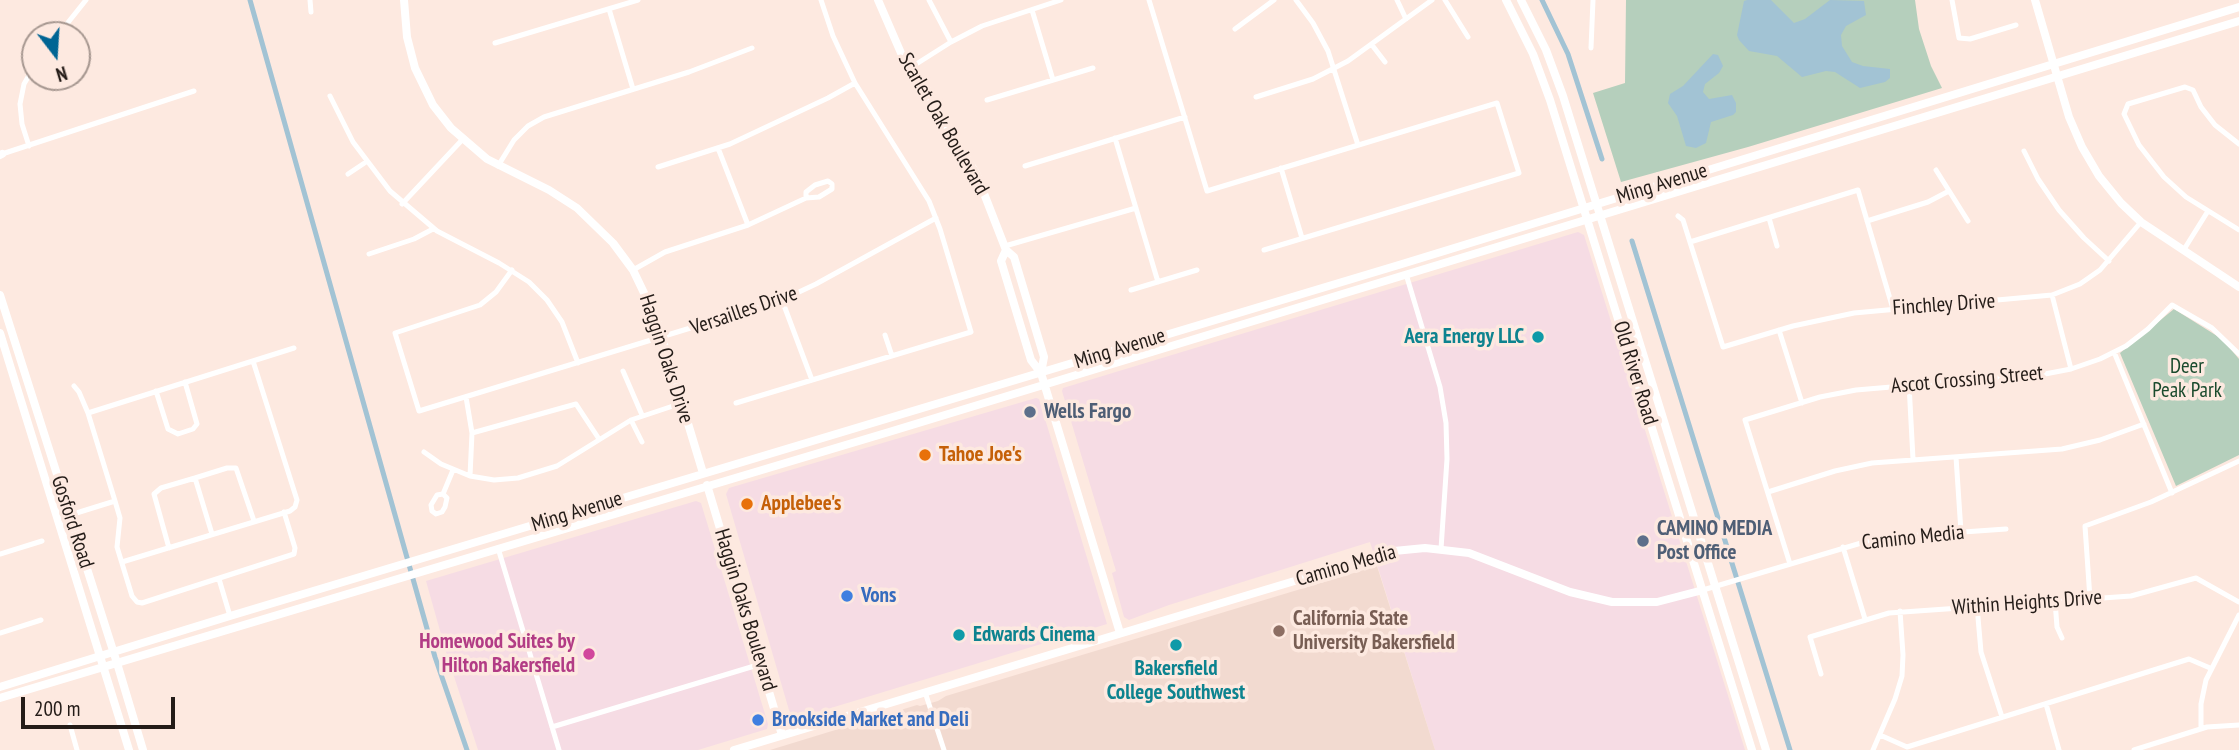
<!DOCTYPE html>
<html>
<head>
<meta charset="utf-8">
<style>
	body { margin:0 }
	#map { position:relative; width:2239px; height:750px; overflow:hidden; background:#fde9e0; font-family:"PT Sans Narrow",sans-serif }
	canvas { display:block }
	.north { position:absolute; left:21px; top:21px; width:70px; height:70px; box-sizing:border-box; background:#fde9e0; border:2px solid #a69790; border-radius:50%; rotate:163deg; font-size:19px; font-weight:700; line-height:28px; text-align:center; color:#241c18 }
	.north::after { content:''; display:block; margin:auto; width:24px; height:32px; background:#006594; clip-path:polygon(50% 0,100% 100%,50% 72%,0 100%) }
	.scale { position:absolute; left:21px; top:697px; width:154px; height:32px; box-sizing:border-box; border:4px solid #241c18; border-top:0; padding-left:9px; font-size:21px; line-height:24px; white-space:nowrap; color:#241c18; -webkit-text-stroke:5px #fde9e0; paint-order:stroke }
</style>
</head>
<body>
<div id="map">
<canvas width="2239" height="750"></canvas>
<div class="north">N</div>
<div class="scale">200 m</div>
</div>
<script>
const ctx = document.querySelector('canvas').getContext('2d');
ctx.lineJoin = 'round';
function fill(path, color) { ctx.fillStyle = color; ctx.fill(path, 'evenodd'); }
const shape = rows => new Path2D(rows.map(r => 'M' + r).join(''));
function stroke(path, color, width, dash) { ctx.strokeStyle = color; ctx.lineWidth = width; ctx.lineCap = dash ? 'butt' : 'round'; ctx.setLineDash(dash || []); ctx.stroke(path); }
function write(font, color, halo, rows, align = 'center') {
  ctx.font = font + ' "PT Sans Narrow",sans-serif'; ctx.lineWidth = 7; ctx.setLineDash([]); ctx.textBaseline = 'middle'; ctx.strokeStyle = halo; ctx.fillStyle = color; for (const [text, x, y, turn = 0] of rows) {
    ctx.save(); ctx.translate(x, y); ctx.rotate((+turn || 0) * Math.PI / 180); ctx.textAlign = isNaN(turn) ? turn : align; if (halo) ctx.strokeText(text, 0, 0); ctx.fillText(text, 0, 0); ctx.restore();
  }
}
fill(shape([
	[1578,232,1584,235,1745,750,1435,750,1370,542,1169,605,1129,620,1124,617,1112,573,1116,571,1062,391,1063,388],
	[1036,398,1039,399,1107,624,798,718,791,717,726,494,729,488],
	[696,501,701,503,768,724,767,729,698,750,478,750,446,652,426,581]
]), '#f6dce4');
fill(shape([
	[1377,566,1435,750,770,750,917,705,920,706,938,701,946,696]
]), '#f2dad0');
fill(shape([
	[1626,0,1915,0,1919,29,1931,66,1942,88,1748,147,1621,182,1593,93,1625,83],
	[2174,309,2222,339,2239,359,2239,455,2176,486,2120,353]
]), '#b5cfbc');
fill(shape([
	[1747,0,1771,0,1794,23,1805,19,1830,0,1864,1,1866,15,1846,26,1841,35,1842,46,1852,62,1863,66,1890,69,1890,78,1885,82,1860,88,1835,72,1826,71,1802,77,1777,56,1749,51,1739,40,1737,35,1744,1],
	[1713,54,1718,55,1723,66,1719,73,1705,84,1703,92,1709,99,1732,95,1736,103,1736,112,1733,115,1711,122,1706,143,1696,148,1686,146,1677,116,1668,103,1670,94,1683,86]
]), '#a2c3d4');
stroke(shape([
	[250,0,435,657,467,750],
	[1542,0,1568,54,1602,159],
	[1632,241,1790,750]
]), '#a2c3d4', 5);
stroke(shape([
	[310,0,311,12],
	[929,0,951,42],
	[1149,0,1207,191,1497,103,1519,173,1264,250],
	[1296,0,1313,23,1328,51,1358,145],
	[1397,0,1406,19],
	[1445,0,1468,37],
	[1952,0,1959,38,1970,39,2016,25],
	[609,9,633,89],
	[1032,10,1053,80],
	[1235,29,1274,0],
	[58,35,86,0],
	[495,43,638,0],
	[1372,45,1385,62],
	[1591,48,1593,0],
	[910,68,951,42,982,26,1061,0],
	[330,96,353,142,390,191,437,231,499,263,529,282,547,300,562,322,578,363],
	[1256,97,1313,79,1348,61,1432,0],
	[987,100,1093,68],
	[1115,138,1158,282],
	[2239,144,2215,125,2201,107,2193,90,2185,87,2128,104,2124,114,2139,145,2164,177,2186,197,2239,230],
	[29,146,22,124,20,104,24,84,35,65],
	[718,148,748,225],
	[2024,151,2038,179,2059,210,2084,238,2109,261],
	[2,154,194,91],
	[498,166,514,140,528,126,544,117,689,72,752,48],
	[1025,166,1185,117],
	[658,167,730,144,828,98,855,83],
	[1281,168,1302,238],
	[1936,170,1968,221],
	[348,174,366,162],
	[402,204,462,140],
	[1678,216,1683,220,1723,347,1793,326,1854,313,2052,295,2080,284,2100,270,2141,222],
	[1769,218,1777,246],
	[1867,221,1928,202,1949,191],
	[1690,242,1858,190,1893,309],
	[1005,246,1136,208],
	[2183,251,2208,211],
	[369,254,414,239,433,229],
	[512,270,496,292,480,305,395,333,419,411,782,300,816,284,936,218],
	[633,270,665,252,748,225,806,198,819,197,832,189,832,184,828,181,815,185,806,192,806,198],
	[1406,274,1440,387,1446,423,1447,459,1441,549],
	[1131,290,1197,270],
	[2052,295,2071,369],
	[782,300,812,380],
	[1779,330,1802,403],
	[885,335,892,356],
	[2114,352,2172,493],
	[623,371,642,415],
	[1909,384,1913,459],
	[74,386,79,392,88,413,115,501,120,518,117,547,132,596,137,602,142,603,294,554,295,548,284,512],
	[156,391,168,429,178,434,193,429,197,424,185,382],
	[466,397,472,433,470,476],
	[736,403,971,332,940,229,929,201,855,83,833,36,821,0],
	[88,413,294,348],
	[631,420,642,442],
	[472,433,576,404,599,439],
	[424,452,441,464,470,476,494,480,518,478,557,466,631,420,682,403],
	[1956,457,1961,532],
	[195,478,212,534],
	[1768,492,1835,471,1872,463,2062,449,2100,440,2144,424],
	[443,494,447,498,445,507,442,512,436,514,432,511,431,505,437,495,443,494,453,470],
	[70,515,115,501],
	[1843,547,1865,619],
	[169,548,154,494,161,488,195,478,227,468,236,468,254,521],
	[498,548,559,750],
	[0,554,42,541],
	[122,562,290,511,295,507,297,500,253,361],
	[1790,564,1745,420,1820,397,1856,390,2045,374,2071,369,2100,359,2126,346,2148,329,2172,305,2212,328,2239,354],
	[219,579,230,616],
	[1703,590,1878,538,2006,529],
	[2090,599,2085,526,2151,502,2239,461],
	[2055,601,2057,627,2062,638],
	[1977,606,1981,652,2002,717],
	[0,633,41,620],
	[1821,674,1810,637,1889,613,2131,596,2196,578,2239,602],
	[925,692,944,750],
	[2046,704,2059,750],
	[70,725,77,750],
	[552,727,761,664],
	[2201,729,2201,704,2206,680,2239,615],
	[1880,735,1907,747,2189,659,2210,668],
	[1873,750,1895,699,1902,676,1903,655,1900,611],
	[2134,750,2207,727,2239,725]
]), '#fff', 5);
stroke(shape([
	[404,0,407,37,415,68,433,105,451,128,487,159,549,190,577,208,613,243,633,270,656,318,703,473],
	[878,0,901,53,976,173,1006,250,1014,257,1044,357,1041,373],
	[1506,0,1533,54,1550,100,1752,750],
	[1521,0,1546,50,1563,96,1766,750],
	[2035,0,2069,117,2082,147,2099,176,2121,203,2141,222,2239,287],
	[0,155,2,154],
	[1006,250,1001,261,1031,360,1041,373,1044,383,1120,633],
	[0,295,117,663,143,750],
	[0,333,129,750],
	[707,485,782,735],
	[0,687,230,616,1402,264,2239,7],
	[0,698,889,432,2239,21],
	[734,750,1394,551,1425,548,1469,553,1570,592,1612,602,1657,602,1703,590]
]), '#fff', 8);
for (const [x, y, r, color] of [
	[1538,337,7,"#0f9aa8"],
	[1030,412,7,"#5c6f8a"],
	[925,455,7,"#e8710a"],
	[747,504,7,"#e8710a"],
	[1643,541,7,"#5c6f8a"],
	[847,596,7,"#3f7fe0"],
	[1279,631,7,"#8d6e63"],
	[959,635,7,"#0f9aa8"],
	[1176,645,7,"#0f9aa8"],
	[589,654,7,"#d1479c"],
	[758,720,7,"#3f7fe0"]
]) { const dot = new Path2D(); dot.arc(x, y, r, 0, 2 * Math.PI); ctx.fillStyle = color; ctx.fill(dot); stroke(dot, '#fde9e0', 2.5); }
write('21px', '#241c18', '#fde9e0', [
	["Scarlet Oak Boulevard",943,124,60],
	["Ming Avenue",1662,184,-17],
	["Finchley Drive",1944,305,-4],
	["Versailles Drive",744,311,-19],
	["Ming Avenue",1120,349,-17],
	["Haggin Oaks Drive",666,359,72],
	["Old River Road",1635,373,73],
	["Ascot Crossing Street",1967,380,-5],
	["Ming Avenue",577,512,-17],
	["Gosford Road",72,522,72],
	["Camino Media",1913,538,-6],
	["Camino Media",1346,566,-16],
	["Within Heights Drive",2027,603,-4],
	["Haggin Oaks Boulevard",745,610,73]
]);
write('bold 21px', '#0d838f', '#fde9e0', [
	["Aera Energy LLC",1524,337],
	["Edwards Cinema",973,635,"left"],
	["Bakersfield",1176,669,"center"],
	["College Southwest",1176,693,"center"]
], 'right');
write('21px', '#1a4a2d', '#fde9e0', [
	["Deer",2187,367],
	["Peak Park",2187,391]
]);
write('bold 21px', '#4e5e75', '#fde9e0', [
	["Wells Fargo",1044,412],
	["CAMINO MEDIA",1657,529],
	["Post Office",1657,553]
], 'left');
write('bold 21px', '#c56008', '#fde9e0', [
	["Tahoe Joe's",939,455],
	["Applebee's",761,504]
], 'left');
write('bold 21px', '#366cbe', '#fde9e0', [
	["Vons",861,596],
	["Brookside Market and Deli",772,720]
], 'left');
write('bold 21px', '#785e54', '#fde9e0', [
	["California State",1293,619],
	["University Bakersfield",1293,643]
], 'left');
write('bold 21px', '#b23c85', '#fde9e0', [
	["Homewood Suites by",575,642],
	["Hilton Bakersfield",575,666]
], 'right');
</script>
</body>
</html>
